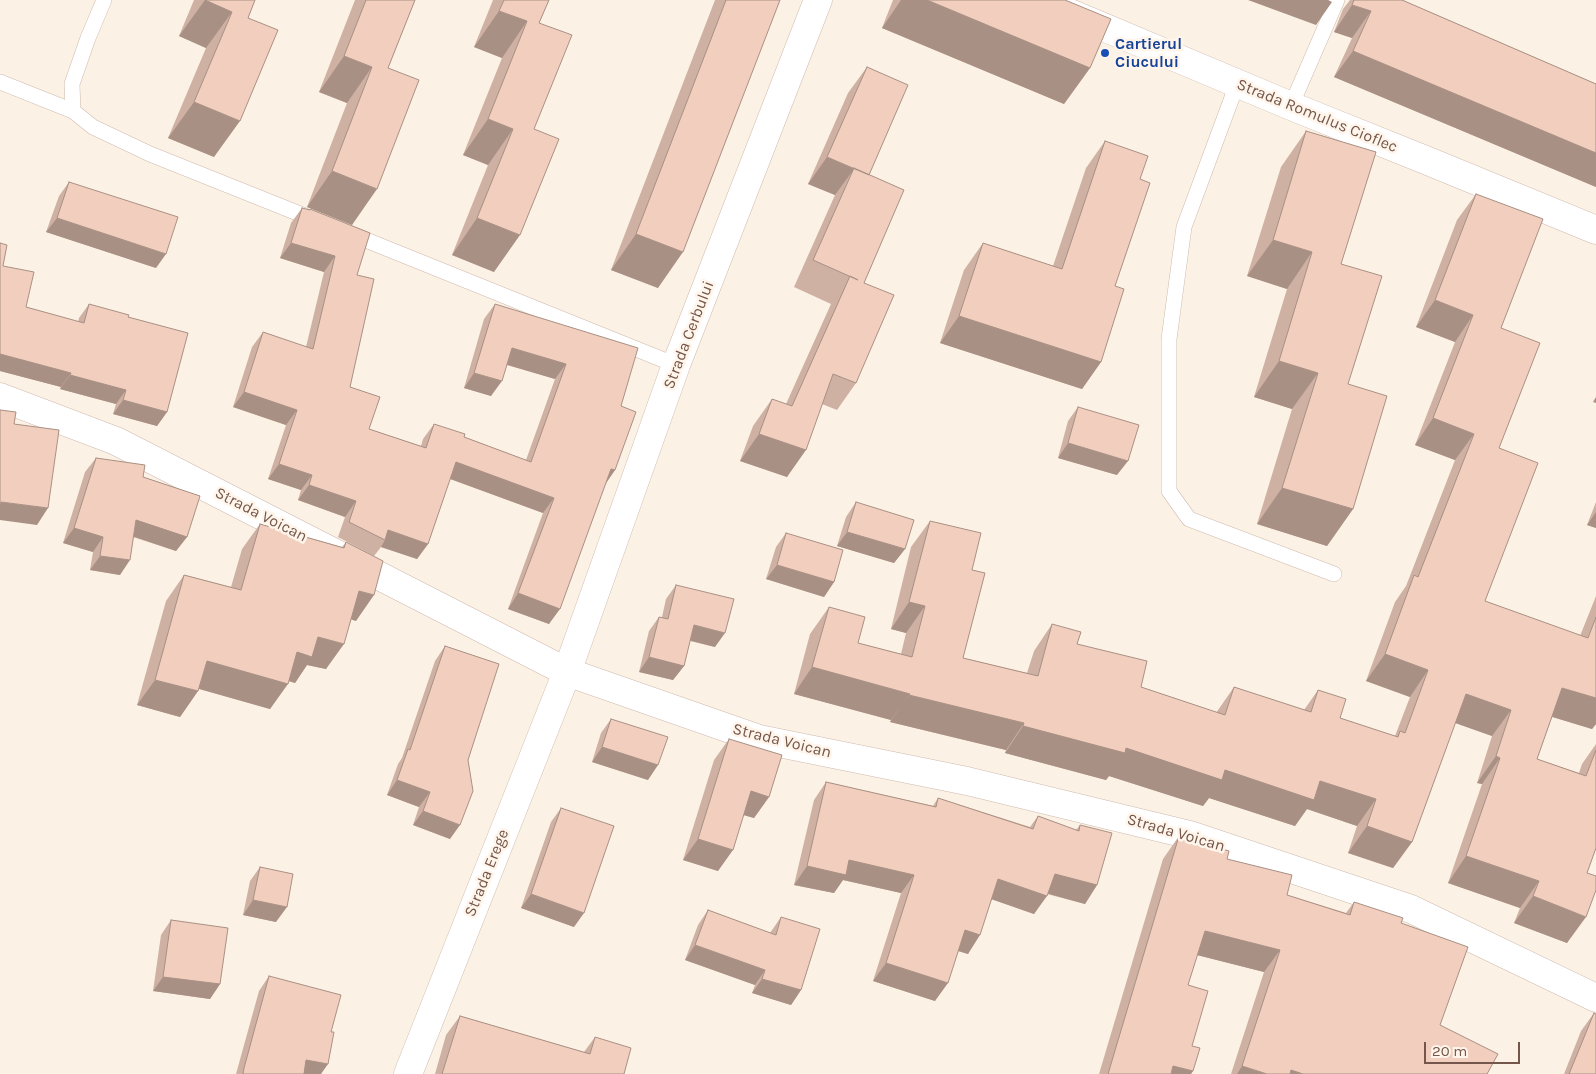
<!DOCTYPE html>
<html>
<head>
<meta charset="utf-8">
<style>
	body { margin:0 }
	#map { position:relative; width:1596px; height:1074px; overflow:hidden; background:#fcf1e5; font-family:Karla,sans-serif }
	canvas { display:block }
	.scale { position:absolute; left:1424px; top:1042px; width:96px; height:22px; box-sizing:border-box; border:2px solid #75564a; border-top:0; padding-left:6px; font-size:15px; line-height:18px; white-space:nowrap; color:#75564a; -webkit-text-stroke:4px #fff5eb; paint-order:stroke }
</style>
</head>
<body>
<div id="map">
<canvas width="1596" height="1074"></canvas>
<div class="scale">20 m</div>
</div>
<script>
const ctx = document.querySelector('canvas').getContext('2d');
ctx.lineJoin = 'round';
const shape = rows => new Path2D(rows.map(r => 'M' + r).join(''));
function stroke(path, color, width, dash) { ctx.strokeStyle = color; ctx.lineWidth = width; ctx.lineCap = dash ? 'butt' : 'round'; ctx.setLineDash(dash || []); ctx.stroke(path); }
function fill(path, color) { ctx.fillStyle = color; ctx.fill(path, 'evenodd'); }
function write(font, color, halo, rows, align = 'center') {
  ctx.font = font + ' Karla,sans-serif'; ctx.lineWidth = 5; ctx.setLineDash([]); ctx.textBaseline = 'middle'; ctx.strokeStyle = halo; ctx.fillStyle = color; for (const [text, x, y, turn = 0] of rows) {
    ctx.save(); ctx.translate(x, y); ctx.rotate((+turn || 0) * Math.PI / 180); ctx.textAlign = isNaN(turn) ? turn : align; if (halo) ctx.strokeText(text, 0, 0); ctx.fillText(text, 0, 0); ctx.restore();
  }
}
const lane = shape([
	[104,0,88,38,72,84,73,111,93,127,150,154,315,220],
	[0,82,73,111],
	[1237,84,1184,227,1169,339,1169,491,1189,519,1334,574],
	[1291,106,1337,0],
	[351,234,676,365]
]);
const street = shape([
	[1039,0,1291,106,1428,161,1596,230],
	[0,397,116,441,567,672,759,739,967,781,1190,835,1411,909,1596,998],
	[408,1074,567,672,676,365,818,0]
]);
stroke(lane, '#cfbaae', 16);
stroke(street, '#cfbaae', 29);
stroke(lane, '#fff', 15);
stroke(street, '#fff', 28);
fill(shape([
	[194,0,255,0,248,18,214,157,168,138,206,48,179,36],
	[355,0,415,0,388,68,352,225,307,207,347,103,319,92],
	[493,0,549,0,539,23,534,129,494,272,452,255,488,165,463,155,502,58,474,47],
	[715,0,780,0,658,288,611,270],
	[893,0,1065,0,1090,68,1064,104,882,28],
	[1350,0,1402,0,1596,84,1596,187,1334,77,1352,38,1334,32,1343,9],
	[867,67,869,175,864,283,856,383,837,410,822,404,787,477,740,461,753,426,772,399,786,404,831,304,794,287,835,195,808,184,848,93],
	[1306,131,1341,264,1348,384,1353,509,1327,546,1257,524,1292,409,1254,397,1287,289,1247,276,1281,167],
	[1105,141,1140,179,1115,286,1101,362,1082,389,940,343,964,270,983,243,1053,266,1086,168],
	[69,182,156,268,46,232,59,196],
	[1476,194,1501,328,1499,448,1485,601,1580,636,1596,596,1596,724,1592,729,1552,717,1537,759,1579,773,1582,764,1596,744,1596,848,1587,873,1567,943,1514,923,1520,908,1448,883,1482,784,1477,783,1492,736,1455,723,1412,842,1393,868,1348,853,1357,826,1307,809,1295,826,1209,798,1203,806,1109,776,1106,780,1005,753,1006,750,890,722,891,720,794,694,810,634,829,607,858,643,901,654,906,633,891,629,911,547,930,521,972,570,963,658,1027,673,1034,651,1052,624,1077,644,1141,687,1216,713,1234,687,1304,710,1318,690,1340,718,1395,736,1410,697,1366,681,1395,602,1406,586,1455,460,1415,445,1455,342,1416,327,1457,220],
	[302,208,357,275,350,387,369,429,421,446,423,439,434,424,464,437,526,460,555,379,507,365,491,396,464,388,484,319,495,304,621,406,615,470,606,483,549,624,508,609,543,513,450,479,428,544,417,559,381,547,374,556,338,537,345,517,298,500,301,490,268,479,286,425,233,407,252,347,263,332,306,347,324,272,280,258,291,223],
	[0,243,3,266,26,307,78,322,79,318,89,304,128,317,167,412,157,426,113,414,116,404,60,389,61,387,0,371],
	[1078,407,1117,475,1058,458,1068,421],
	[96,458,143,477,187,537,176,551,133,537,120,575,90,570,93,552,63,543,85,472],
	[856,502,905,549,894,563,837,546,846,517],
	[1596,502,1596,528,1587,525],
	[260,524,342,547,346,542,356,621,351,619,326,669,307,665,295,683,289,681,270,709,199,689,198,691,180,717,137,705,166,601,184,575,231,587,242,549],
	[786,533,834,582,824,597,766,579,776,547],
	[676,585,715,647,690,641,684,666,673,680,639,672,649,631,659,617,662,617,666,599],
	[445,646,468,760,450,839,413,825,419,807,387,795,398,764,402,758,435,661],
	[611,719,648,780,592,762,601,733],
	[729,739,769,797,754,818,744,815,718,871,683,860,714,760],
	[826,782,933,806,938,798,1030,827,1038,816,1076,830,1080,825,1097,885,1085,904,1047,894,1034,914,992,899,968,954,958,951,935,1001,873,981,901,893,843,880,834,893,794,885,814,800],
	[561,808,574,927,521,908,551,822],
	[1179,836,1227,859,1287,895,1346,913,1354,902,1401,923,1440,1025,1487,1074,1231,1074,1264,972,1197,955,1188,985,1192,1046,1193,1071,1191,1074,1099,1074,1163,859],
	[260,867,276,922,243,915,250,881],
	[708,910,770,933,781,917,801,990,791,1005,752,993,755,985,685,960,698,925],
	[171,920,220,984,210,999,153,991,161,935],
	[269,976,331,1032,321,1074,236,1074,259,991],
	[1594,1013,1596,1074,1564,1074,1581,1031],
	[460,1016,584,1052,595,1037,624,1074,435,1074,446,1035]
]), '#cfb1a3');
fill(shape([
	[205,0,232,12,206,48,179,36],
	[901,0,927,0,1090,68,1064,104,882,28],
	[1248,0,1328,0,1332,2,1316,25],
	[1352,5,1371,11,1352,38,1334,32],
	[499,11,527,21,502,58,474,47],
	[1353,51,1596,153,1596,187,1334,77],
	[344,56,372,67,347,103,319,92],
	[194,102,240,121,214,157,168,138],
	[488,119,513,129,488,165,463,155],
	[827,157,854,169,835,195,808,184],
	[332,171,377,189,352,225,307,207],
	[57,218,166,254,156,268,46,232],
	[477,218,520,235,494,272,452,255],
	[636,234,683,252,658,288,611,270],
	[1273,240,1312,252,1287,289,1247,276],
	[291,243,335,256,324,272,280,258],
	[1435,300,1473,315,1455,342,1416,327],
	[959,316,1101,362,1082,389,940,343],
	[512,348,566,364,555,379,501,363],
	[0,354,71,373,61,387,0,371],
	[1279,361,1318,373,1292,409,1254,397],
	[474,373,502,381,491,396,464,388],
	[70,375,126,390,116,404,60,389],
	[244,392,297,410,286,425,233,407],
	[1596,397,1596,403,1593,402],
	[123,400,167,412,157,426,113,414],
	[1433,418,1474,434,1455,460,1415,445],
	[759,434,806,450,787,477,740,461],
	[1068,443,1128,461,1117,475,1058,458],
	[456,462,554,498,543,513,445,477],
	[279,464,312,475,301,490,268,479],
	[611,469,615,470,604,486],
	[309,485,356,501,345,517,298,500],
	[1282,488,1353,509,1327,546,1257,524],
	[1,502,48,508,37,525,0,520,0,504],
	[1596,512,1596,528,1587,525],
	[136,520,187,537,176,551,126,534],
	[74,528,103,537,93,552,63,543],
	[388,530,428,544,417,559,381,547,385,540],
	[847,532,905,549,894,563,837,546],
	[100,556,130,560,120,575,90,570],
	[777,565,834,582,824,597,766,579],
	[359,591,374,595,356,621,341,616],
	[518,593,560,609,549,624,508,609],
	[909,602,925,606,906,633,891,629],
	[694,625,725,633,715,647,684,639],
	[318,637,344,644,326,669,307,665,295,683,279,678,297,652],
	[1385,654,1428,670,1410,697,1366,681],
	[649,657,684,666,673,680,639,672],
	[207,661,288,684,270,709,189,686],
	[812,667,910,694,891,720,794,694],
	[155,680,198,691,180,717,137,705],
	[1562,688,1596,698,1596,724,1592,729,1543,714],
	[1466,694,1511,710,1492,736,1447,720],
	[909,695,1024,723,1006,750,890,722],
	[1023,726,1225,770,1320,781,1376,799,1357,826,1307,809,1295,826,1209,798,1203,806,1109,776,1106,780,1005,753],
	[602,747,658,765,648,780,592,762],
	[1496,756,1500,758,1482,784,1477,783],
	[397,780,430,792,419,807,387,795],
	[751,791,769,797,754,818,736,813],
	[423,811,460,825,450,839,413,825],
	[1367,826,1412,842,1393,868,1348,853],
	[698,839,733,850,718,871,683,860],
	[1466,856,1539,881,1520,908,1448,883],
	[849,860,914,875,901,893,843,880,834,893,794,885,807,866],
	[1055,874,1097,885,1085,904,1042,892],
	[998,879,1047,896,1034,914,985,897],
	[531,894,584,913,574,927,521,908],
	[1533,896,1586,917,1567,943,1514,923],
	[253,900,287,907,276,922,243,915],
	[965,930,980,935,968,954,952,949],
	[1205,931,1280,950,1264,972,1189,953],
	[695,945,765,970,755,985,685,960],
	[886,963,948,983,935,1001,873,981],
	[163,977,220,984,210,999,153,991],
	[762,979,801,990,791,1005,752,993],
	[306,1060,328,1064,321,1074,296,1074],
	[1173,1066,1193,1071,1191,1074,1168,1074],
	[1242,1066,1267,1074,1237,1074],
	[1291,1070,1303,1074,1288,1074]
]), '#a99084');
const building = shape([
	[205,0,255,0,248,18,278,30,240,121,194,102,232,12,205,0],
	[366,0,415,0,388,68,419,80,377,189,332,171,372,67,344,56,366,0],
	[504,0,549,0,539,23,572,35,534,129,559,139,520,235,477,218,513,129,488,119,527,21,499,11,504,0],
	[726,0,780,0,683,252,636,234,726,0],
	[927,0,1065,0,1111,19,1090,68,927,0],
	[1354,0,1402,0,1596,84,1596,153,1353,51,1371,11,1352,5,1354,0],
	[867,67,908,85,869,175,827,157,867,67],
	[1306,131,1376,152,1341,264,1382,276,1348,384,1387,396,1353,509,1282,488,1318,373,1279,361,1312,252,1273,240,1306,131],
	[1105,141,1148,156,1140,179,1150,183,1115,286,1124,289,1101,362,959,316,983,243,1062,269,1105,141],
	[854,168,904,190,864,283,894,295,856,383,833,374,806,450,759,434,772,399,792,406,850,276,858,280,813,260,854,168],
	[69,182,178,217,166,254,57,218,69,182],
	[1476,194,1543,219,1501,328,1540,343,1499,448,1538,463,1485,601,1588,638,1596,617,1596,698,1562,688,1537,759,1586,776,1596,750,1596,848,1587,873,1596,876,1596,890,1586,917,1533,896,1539,881,1466,856,1500,758,1496,756,1511,710,1466,694,1412,842,1367,826,1376,799,1320,781,1314,800,1225,770,1222,780,1126,748,1125,753,1023,726,1024,723,909,695,910,694,812,667,829,607,865,617,858,643,912,657,925,606,909,602,930,521,981,533,972,570,985,573,963,658,1038,676,1052,624,1081,632,1077,644,1147,661,1141,687,1225,715,1234,687,1311,712,1318,690,1346,699,1340,718,1398,737,1400,731,1405,733,1428,670,1385,654,1414,575,1418,577,1474,434,1433,418,1473,315,1435,300,1476,194],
	[302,208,310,210,310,209,370,233,357,275,374,279,350,387,380,397,369,429,426,448,434,424,465,434,464,437,531,462,566,364,512,348,502,381,474,373,495,304,638,348,621,406,636,412,615,470,611,469,560,609,518,593,554,498,456,462,428,544,388,530,385,540,349,522,356,501,309,485,312,475,279,464,297,410,244,392,263,332,313,349,335,256,291,243,302,208],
	[0,243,7,245,3,266,34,272,26,307,84,323,89,304,129,315,128,317,188,333,167,412,123,400,126,390,70,375,71,373,0,354,0,243],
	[1078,407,1139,425,1128,461,1068,443,1078,407],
	[0,410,16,412,14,424,59,430,48,508,1,502,0,508,0,410],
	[96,458,145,465,143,477,200,496,187,537,136,520,130,560,100,556,103,537,74,528,96,458],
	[856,502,914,520,905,549,847,532,856,502],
	[260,524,344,548,346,542,383,561,374,595,359,591,344,644,318,637,312,657,297,652,288,684,207,661,198,691,155,680,184,575,241,590,260,524],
	[786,533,843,550,834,582,777,565,786,533],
	[676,585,734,599,725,633,694,625,684,666,649,657,659,617,668,619,676,585],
	[445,646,499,664,468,760,473,791,460,825,423,811,430,792,397,780,408,749,410,750,445,646],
	[611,719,668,737,658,765,602,747,611,719],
	[729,739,782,755,769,797,751,791,733,850,698,839,729,739],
	[826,782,936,807,938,798,1033,829,1038,816,1079,831,1080,825,1112,833,1097,885,1055,874,1047,896,998,879,980,935,965,930,948,983,886,963,914,875,849,860,846,875,807,866,826,782],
	[561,808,614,826,584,913,531,894,561,808],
	[1179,836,1229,851,1227,859,1292,875,1287,895,1350,915,1354,902,1403,918,1401,923,1468,947,1440,1025,1498,1054,1487,1074,1303,1074,1291,1070,1290,1074,1267,1074,1242,1066,1280,950,1205,931,1188,985,1208,991,1192,1046,1200,1048,1193,1071,1173,1066,1171,1074,1108,1074,1179,836],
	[260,867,293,874,287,907,253,900,260,867],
	[708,910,776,935,781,917,820,929,801,990,762,979,765,970,695,945,708,910],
	[171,920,228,928,220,984,163,977,171,920],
	[269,976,341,995,331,1032,334,1032,328,1064,306,1060,304,1074,243,1074,244,1068,269,976],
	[1594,1013,1596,1014,1596,1074,1569,1074,1594,1013],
	[460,1016,590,1054,595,1037,631,1048,624,1074,442,1074,460,1016]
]);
fill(building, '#f1cebd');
stroke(building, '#a99084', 1);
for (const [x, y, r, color] of [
	[1105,53,5,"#1a4fb4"]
]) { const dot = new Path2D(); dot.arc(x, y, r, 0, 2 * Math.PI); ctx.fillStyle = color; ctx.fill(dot); stroke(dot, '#fff5eb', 2); }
write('bold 16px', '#164399', '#fff5eb', [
	["Cartierul",1115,44],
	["Ciucului",1115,62]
], 'left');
write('16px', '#75564a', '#fff5eb', [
	["Strada Romulus Cioflec",1317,116,22],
	["Strada Cerbului",689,335,-69],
	["Strada Voican",261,515,27],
	["Strada Voican",782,741,14],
	["Strada Voican",1176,833,16],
	["Strada Erege",487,873,-68]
]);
</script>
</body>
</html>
